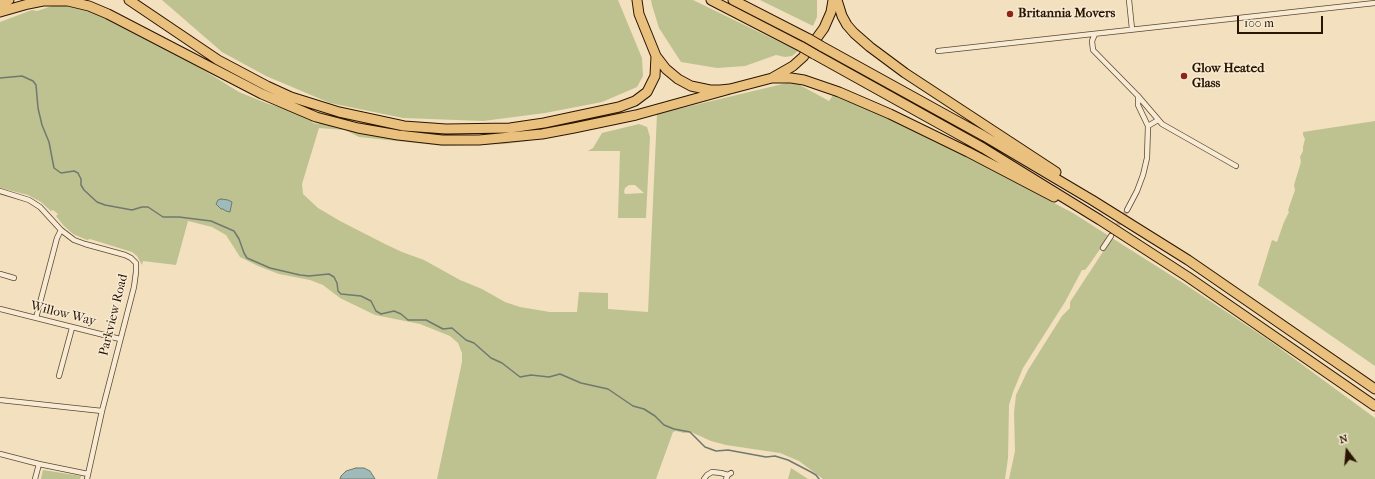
<!DOCTYPE html>
<html>
<head>
<meta charset="utf-8">
<style>
	body { margin:0 }
	#map { position:relative; width:1375px; height:479px; overflow:hidden; background:#f3e0be; font-family:"IM FELL French Canon",serif }
	canvas { display:block }
	.north { position:absolute; left:1327px; top:431px; width:40px; height:40px; -webkit-text-stroke:3px #f7ebd5; paint-order:stroke; rotate:344deg; font-size:11px; font-weight:700; line-height:16px; text-align:center; color:#2b1500 }
	.north::after { content:''; display:block; margin:auto; width:14px; height:18px; background:#2b1500; clip-path:polygon(50% 0,100% 100%,50% 72%,0 100%) }
	.scale { position:absolute; left:1237px; top:16px; width:86px; height:18px; box-sizing:border-box; border:2px solid #2b1500; border-top:0; padding-left:5px; font-size:12px; line-height:14px; white-space:nowrap; color:#2b1500; -webkit-text-stroke:3px #f7ebd5; paint-order:stroke }
</style>
</head>
<body>
<div id="map">
<canvas width="1375" height="479"></canvas>
<div class="north">N</div>
<div class="scale">100 m</div>
</div>
<script>
const ctx = document.querySelector('canvas').getContext('2d');
ctx.lineJoin = 'round';
function fill(path, color) { ctx.fillStyle = color; ctx.fill(path, 'evenodd'); }
const shape = rows => new Path2D(rows.map(r => 'M' + r).join(''));
function stroke(path, color, width, dash) { ctx.strokeStyle = color; ctx.lineWidth = width; ctx.lineCap = dash ? 'butt' : 'round'; ctx.setLineDash(dash || []); ctx.stroke(path); }
function write(font, color, halo, rows, align = 'center') {
  ctx.font = font + ' "IM FELL French Canon",serif'; ctx.lineWidth = 3; ctx.setLineDash([]); ctx.textBaseline = 'middle'; ctx.strokeStyle = halo; ctx.fillStyle = color; for (const [text, x, y, turn = 0] of rows) {
    ctx.save(); ctx.translate(x, y); ctx.rotate((+turn || 0) * Math.PI / 180); ctx.textAlign = isNaN(turn) ? turn : align; if (halo) ctx.strokeText(text, 0, 0); ctx.fillText(text, 0, 0); ctx.restore();
  }
}
fill(shape([
	[162,0,618,0,642,58,643,76,637,87,602,102,545,113,483,121,403,118,330,103,266,76,222,52],
	[651,0,693,0,798,51,792,56,785,57,776,55,745,66,717,68,681,62,659,28,652,5],
	[760,0,817,0,817,17,813,26],
	[61,3,96,12,184,58,239,92,266,103,310,117,313,123,318,124,323,121,394,138,528,139,528,141,505,144,444,146,359,137,345,130,319,128,302,184,303,194,318,208,340,221,385,244,402,252,424,260,460,280,482,289,505,302,520,307,550,312,577,312,579,292,608,293,608,309,648,312,657,114,787,83,798,84,829,101,835,92,912,128,1073,213,1109,236,1089,265,1085,270,1082,270,1065,302,1023,368,1013,392,1009,405,1008,458,1005,479,823,479,799,461,780,453,726,445,711,441,691,432,684,433,676,431,673,432,656,479,437,479,462,362,462,353,458,343,450,336,420,324,375,315,340,298,323,285,310,280,279,274,258,266,240,257,226,235,212,227,188,221,176,265,143,261,142,265,137,256,132,252,90,239,87,240,73,234,64,226,56,216,58,214,53,210,51,211,41,202,28,195,0,188,0,22,32,10,37,11],
	[1375,121,1375,366,1258,285,1272,240,1277,242,1284,222,1289,212,1288,210,1295,190,1294,185,1301,162,1300,157,1303,151,1303,147,1305,139,1303,135,1303,132],
	[639,124,647,127,650,137,646,218,618,218,620,151,588,151,593,148,602,133],
	[629,185,635,185,644,193,625,194,624,192,625,188],
	[1112,238,1183,283,1270,341,1375,418,1375,479,1009,479,1015,451,1014,413,1016,395,1028,370,1062,316,1070,308,1070,302],
	[791,468,808,479,788,479],
	[43,470,81,476,80,479,41,479]
]), '#bdc290');
const water = shape([
	[221,199,228,200,232,202,230,212,226,211,223,209,221,209,216,204,218,200,221,199],
	[356,468,364,468,370,471,375,479,340,479,341,476,346,471,356,468]
]);
fill(water, '#9ebbb9');
stroke(water, '#70796f', 1);
stroke(shape([
	[0,78,22,76,33,81,36,85,38,108,42,125,49,142,54,168,61,173,74,171,78,173,81,179,81,185,84,190,97,202,105,205,132,210,142,207,148,207,163,217,179,217,211,221,234,231,239,239,244,253,247,258,270,268,300,275,309,276,329,274,334,277,337,283,338,291,341,294,361,296,371,301,376,311,381,314,394,311,401,314,408,320,426,320,443,329,452,328,466,340,474,343,491,358,502,363,520,377,531,375,549,377,560,374,581,383,608,389,633,406,644,409,655,416,664,425,674,429,690,432,705,447,716,451,728,450,766,457,775,456,788,460,811,472,816,475,819,479]
]), '#70796f', 1.5);
stroke(shape([
	[1111,236,1127,210]
]), '#cbb798', 4.5, [4.5, 2]);
const street = shape([
	[1129,0,1132,29],
	[1095,34,1092,41,1093,50,1138,96,1162,124,1236,166],
	[938,51,1375,3],
	[1148,126,1158,120],
	[0,191,29,200,40,207,61,230,74,240,85,244,125,255,131,258,136,263,136,272,134,287,102,411,87,479],
	[1127,210,1137,191,1143,175,1147,158,1148,126,1138,105,1138,96],
	[1103,248,1111,236],
	[0,274,14,278],
	[0,309,120,339],
	[36,318,57,238,61,230],
	[59,376,72,328],
	[0,400,102,411],
	[0,454,39,464,88,474],
	[35,479,39,464],
	[704,479,707,475,712,472,721,473,728,475],
	[726,479,728,475,731,473]
]);
const highway = shape([
	[129,0,218,60,267,86,291,97,339,112,404,126,446,129,510,128,544,123,619,107,635,101,647,92,655,76,656,56],
	[637,0,639,14,656,56,666,69,678,79,691,86,710,90,720,90,730,89,772,78,793,66,803,57,824,28,831,12,833,0],
	[711,0,802,47],
	[733,0,809,39],
	[837,0,842,16,847,25,854,33,870,47,905,73,1056,172],
	[0,4,9,0],
	[0,12,28,4,43,1,68,1,89,6,108,14,262,94,316,117,358,128,398,135,442,140,479,140,542,134,574,128,636,115,730,89],
	[821,46,984,136,1092,200,1188,260,1375,389],
	[814,54,983,148,1100,220,1188,277,1375,406],
	[772,78,791,78,804,80,839,92,890,114,968,152,1054,197]
]);
stroke(street, '#5d4830', 6);
stroke(highway, '#2b1500', 11);
stroke(street, '#f7ebd5', 4.5);
stroke(highway, '#eac07f', 9);
const highwayBridge = shape([
	[809,39,821,46],
	[802,47,814,54]
]);
stroke(highwayBridge, '#2b1500', 11, []);
stroke(highwayBridge, '#eac07f', 9);
for (const [x, y, r, color] of [
	[1010,14,4,"#8f2418"],
	[1184,76,4,"#8f2418"]
]) { const dot = new Path2D(); dot.arc(x, y, r, 0, 2 * Math.PI); ctx.fillStyle = color; ctx.fill(dot); stroke(dot, '#f7ebd5', 1.5); }
write('bold 13px', '#2b1500', '#f7ebd5', [
	["Britannia Movers",1018,14],
	["Glow Heated",1192,69],
	["Glass",1192,84]
], 'left');
write('13px', '#2b1500', '#f7ebd5', [
	["Willow Way",63,314,14],
	["Parkview Road",114,315,-76]
]);
</script>
</body>
</html>
